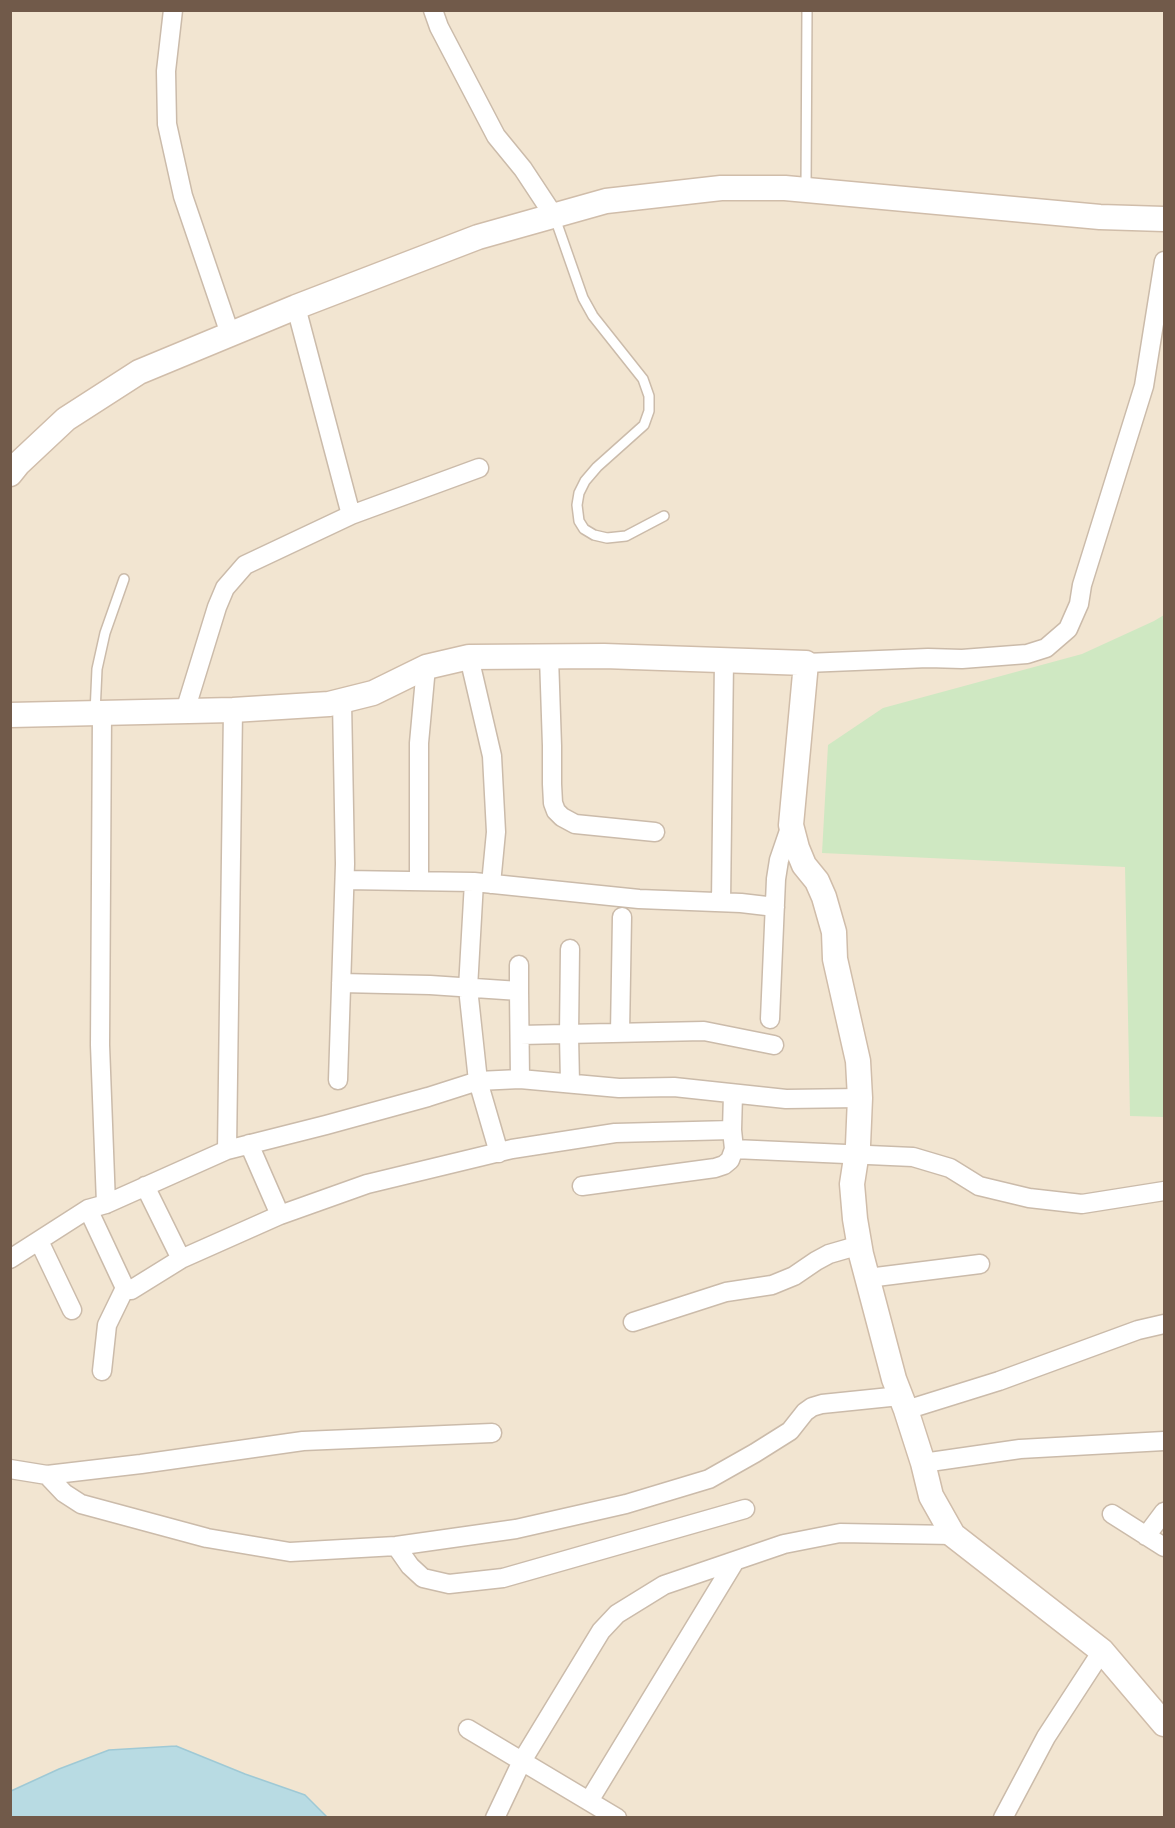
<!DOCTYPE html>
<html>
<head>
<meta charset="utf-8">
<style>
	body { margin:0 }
	#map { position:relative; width:1175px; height:1828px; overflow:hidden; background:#fbf3e2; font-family:"Titillium Web",sans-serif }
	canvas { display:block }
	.frame { position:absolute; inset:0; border:12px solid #715a4a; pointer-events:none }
</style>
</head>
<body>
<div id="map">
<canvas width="1175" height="1828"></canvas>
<div class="frame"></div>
</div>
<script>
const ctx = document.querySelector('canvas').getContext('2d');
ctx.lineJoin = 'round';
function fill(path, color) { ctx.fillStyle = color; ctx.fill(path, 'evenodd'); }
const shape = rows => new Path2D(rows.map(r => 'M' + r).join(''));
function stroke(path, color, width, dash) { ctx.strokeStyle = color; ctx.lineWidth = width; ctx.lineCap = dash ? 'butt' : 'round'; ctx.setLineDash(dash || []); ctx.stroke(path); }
fill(shape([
	[11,11,1164,11,1164,1817,11,1817]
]), '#f2e5d1');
fill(shape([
	[1164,615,1164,1117,1130,1116,1125,867,822,853,828,745,883,708,1082,654,1154,621]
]), '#cfe8c2');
const water = shape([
	[176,1746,245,1774,305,1795,327,1817,11,1817,11,1791,59,1769,109,1750,176,1746]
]);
fill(water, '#b8dbe3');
stroke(water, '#9fc9d5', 1.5);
const lane = shape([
	[806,188,807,10],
	[555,218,583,298,593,316,643,379,649,396,649,411,644,425,597,467,585,481,579,493,577,505,579,521,584,529,594,535,607,538,626,536,664,516],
	[95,713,97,669,105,633,124,579]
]);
const street = shape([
	[173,10,166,71,167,124,183,196,230,334],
	[433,10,439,27,496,136,523,169,554,216],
	[296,307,351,515],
	[469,657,492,756,496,832,491,884],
	[549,657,552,746,552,784,553,803,556,811,562,817,575,824,655,832],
	[806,663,928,658,962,659,1027,654,1046,648,1068,629,1079,604,1082,585,1144,386,1164,261],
	[233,710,227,1150,326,1125,428,1097,478,1081,520,1079,619,1088,674,1087,786,1099,860,1098],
	[185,711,217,607,225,588,245,565,351,515,479,468],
	[102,713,100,1045,106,1204],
	[345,880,474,882,639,899,741,903,775,907],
	[419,881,419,743,426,667],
	[474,882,468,988,478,1081,499,1153],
	[721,902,724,660],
	[341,983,430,985,519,991,519,965],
	[519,991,520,1079],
	[770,1019,776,879,779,860,791,825],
	[620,1033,622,917],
	[520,1035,704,1031,774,1045],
	[338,1080,345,864,342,701],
	[570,1083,569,1035,570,949],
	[249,1144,280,1215],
	[734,1149,913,1157,950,1168,979,1186,1029,1198,1082,1204,1164,1191],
	[145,1186,181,1259],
	[582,1186,715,1168,724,1165,730,1160,734,1149,732,1130,733,1094],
	[88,1209,125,1288],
	[39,1241,72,1310],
	[10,1259,88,1209,106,1204,227,1150],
	[868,1278,980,1264],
	[633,1322,726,1292,772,1285,794,1276,816,1261,829,1254,860,1245],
	[102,1371,107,1325,125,1288,131,1290,181,1259,280,1215,367,1184,512,1149,615,1133,732,1130],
	[906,1410,999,1381,1138,1330,1164,1324],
	[923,1463,1020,1449,1164,1441],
	[10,1469,47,1475,141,1464,303,1441,492,1433],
	[47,1475,64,1493,81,1504,207,1538,290,1552,396,1546,516,1529,626,1504,709,1479,755,1453,790,1431,805,1412,812,1407,822,1404,900,1396],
	[1112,1514,1164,1547],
	[1146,1536,1164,1512],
	[396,1546,410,1566,423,1578,449,1584,503,1578,745,1509],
	[468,1729,617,1818],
	[589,1801,735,1561],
	[495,1818,522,1761,601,1631,617,1614,664,1585,784,1544,840,1533,953,1535],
	[1003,1818,1046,1737,1102,1651]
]);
const secondary = shape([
	[10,474,18,464,66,419,139,372,296,307,478,237,606,201,721,188,785,188,1100,217,1164,219],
	[10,715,233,710,329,704,373,693,426,667,469,657,604,656,806,663,791,825,797,848,804,865,817,881,824,897,834,932,835,959,858,1061,860,1098,858,1145,852,1184,855,1219,861,1254,894,1379,906,1410,923,1463,931,1496,953,1535,1102,1651,1164,1724]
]);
stroke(lane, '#cbbbaa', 12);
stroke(street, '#cbbbaa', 21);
stroke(secondary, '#d0bdaa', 27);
stroke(lane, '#fff', 9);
stroke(street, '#fff', 18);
stroke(secondary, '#fff', 24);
</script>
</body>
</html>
